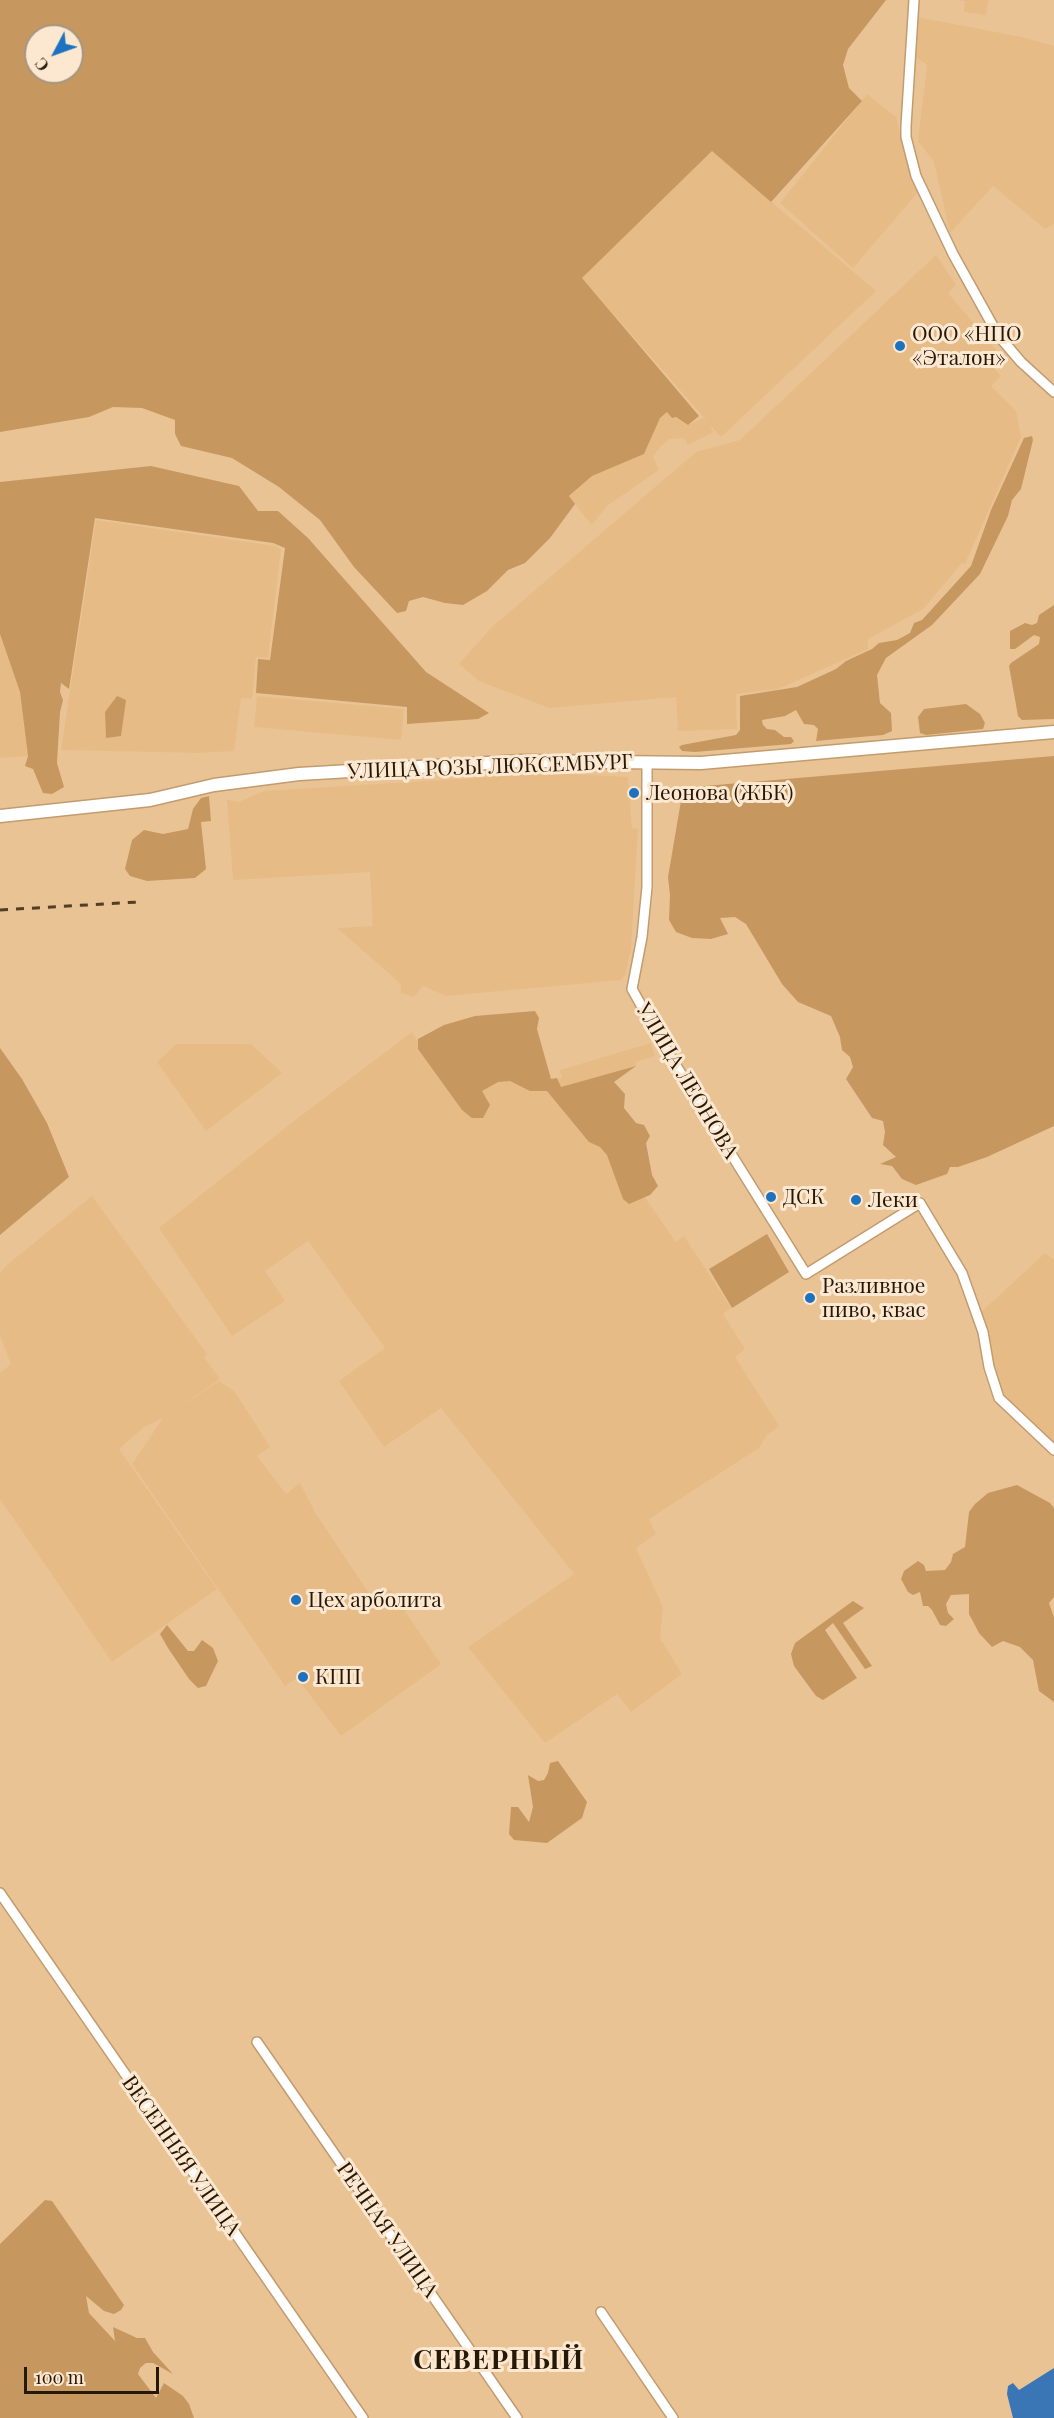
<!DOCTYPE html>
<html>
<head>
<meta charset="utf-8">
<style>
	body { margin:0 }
	#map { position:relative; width:1054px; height:2418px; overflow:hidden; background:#eac395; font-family:"Playfair Display",serif }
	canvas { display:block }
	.north { position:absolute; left:24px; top:24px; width:60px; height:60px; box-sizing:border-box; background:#fce8d1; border:2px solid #a69580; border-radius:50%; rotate:229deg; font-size:16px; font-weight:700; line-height:24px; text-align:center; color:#261806 }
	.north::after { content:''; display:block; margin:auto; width:21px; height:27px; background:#1d72bf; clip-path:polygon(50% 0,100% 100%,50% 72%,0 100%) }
	.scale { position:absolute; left:24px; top:2367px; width:135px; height:27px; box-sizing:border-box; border:3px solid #261806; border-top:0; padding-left:8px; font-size:18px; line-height:21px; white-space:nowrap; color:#261806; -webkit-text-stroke:4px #fce8d1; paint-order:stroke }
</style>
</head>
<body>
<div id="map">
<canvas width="1054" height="2418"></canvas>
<div class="north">С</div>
<div class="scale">100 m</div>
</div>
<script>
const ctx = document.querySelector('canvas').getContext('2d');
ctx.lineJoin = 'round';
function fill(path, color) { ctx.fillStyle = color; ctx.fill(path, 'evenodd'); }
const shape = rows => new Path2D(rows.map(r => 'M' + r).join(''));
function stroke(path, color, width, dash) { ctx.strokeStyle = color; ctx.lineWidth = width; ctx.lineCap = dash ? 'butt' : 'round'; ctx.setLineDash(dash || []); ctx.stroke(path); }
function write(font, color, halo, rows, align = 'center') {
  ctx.font = font + ' "Playfair Display",serif'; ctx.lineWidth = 6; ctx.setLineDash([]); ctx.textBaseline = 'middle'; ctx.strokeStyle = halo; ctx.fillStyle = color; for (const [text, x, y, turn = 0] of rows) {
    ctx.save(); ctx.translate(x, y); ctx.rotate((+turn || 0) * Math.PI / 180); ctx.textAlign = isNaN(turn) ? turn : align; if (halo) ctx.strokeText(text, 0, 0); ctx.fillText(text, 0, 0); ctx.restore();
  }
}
fill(shape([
	[956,0,988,0,986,15,964,12,965,1],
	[917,17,1022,37,1054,46,1054,224,1045,229,993,186,950,233,934,162,918,141,927,65,912,54],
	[867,94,896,117,910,171,919,191,853,268,780,203],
	[712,151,876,291,721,437,710,425,713,432,688,445,684,438,670,439,660,447,653,457,659,470,607,506,592,525,569,497,592,476,644,454,660,418,667,412,688,425,703,418,708,422,582,278],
	[936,255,956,285,948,293,1004,359,994,368,1001,376,991,386,1016,411,1021,437,965,564,962,563,923,609,868,639,868,649,778,689,736,694,737,729,678,731,676,697,549,708,479,681,459,664,492,627,696,452,740,440],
	[96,520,276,546,281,550,268,658,256,657,252,699,241,698,234,751,198,753,61,750],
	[0,634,20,692,28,756,0,758],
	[257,696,404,709,401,740,254,727],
	[554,773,628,777,632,828,638,829,631,949,625,975,621,980,446,996,423,986,414,997,401,993,401,985,392,976,337,928,373,926,370,872,233,880,227,800,239,802,264,791],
	[412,1032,421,1046,532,1076,561,1088,558,1079,562,1078,560,1070,651,1043,655,1056,635,1062,636,1066,567,1086,676,1242,684,1236,731,1308,723,1314,745,1349,735,1357,779,1426,767,1435,759,1448,649,1519,656,1534,636,1548,663,1607,660,1638,682,1674,631,1712,617,1694,545,1743,468,1647,574,1574,441,1408,384,1447,339,1381,385,1348,308,1241,265,1271,285,1301,232,1336,159,1228,294,1121],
	[176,1044,251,1044,282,1073,206,1131,157,1062],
	[92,1196,207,1354,204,1357,220,1379,169,1414,219,1381,235,1392,270,1447,257,1456,286,1494,300,1483,316,1514,374,1601,390,1589,441,1664,341,1736,297,1678,285,1686,132,1464,163,1418,144,1427,119,1449,217,1589,112,1662,0,1499,0,1373,11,1364,0,1336,0,1273,8,1264],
	[1045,1253,1054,1260,1054,1450,999,1398,977,1316]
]), '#e7bb86');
fill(shape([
	[0,0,886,0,848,49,843,65,849,88,862,101,771,202,712,151,582,278,699,416,688,425,676,417,672,418,667,412,660,418,644,454,592,476,569,496,575,504,550,538,525,563,508,570,487,591,463,605,445,603,423,597,409,601,406,611,397,613,354,567,320,520,279,487,232,458,181,446,175,434,175,420,142,408,113,407,89,417,0,432],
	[36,36,72,36,72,72,36,72],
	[1032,436,1033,440,1021,489,1012,500,1008,516,980,574,932,625,886,658,877,675,880,703,891,713,892,731,883,735,816,741,818,729,814,725,804,724,796,710,785,716,762,720,763,725,767,729,775,730,784,737,791,737,794,741,791,744,695,752,682,751,679,747,682,745,736,735,740,730,740,696,797,687,836,669,846,661,872,649,879,643,897,640,910,633,914,623,922,620,971,566,991,510,1024,438],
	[151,466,239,486,258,511,278,511,308,538,426,672,489,713,478,719,407,724,407,707,256,693,258,659,270,660,285,548,273,543,95,518,69,689,61,683,60,692,63,700,60,712,57,763,64,787,52,794,43,793,33,769,25,766,28,756,20,692,0,634,0,482],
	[1054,605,1054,719,1022,720,1018,716,1009,666,1011,663,1039,644,1040,637,1034,635,1015,649,1010,649,1010,631,1025,623,1032,625,1037,623,1039,615],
	[117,696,126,700,121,736,106,738,105,712],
	[966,704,980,714,985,723,983,729,926,735,920,733,918,717,924,709],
	[1054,756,1054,1126,987,1157,958,1167,950,1167,947,1174,916,1185,902,1179,892,1166,880,1164,896,1157,883,1145,885,1132,883,1121,872,1118,846,1079,853,1067,850,1057,842,1050,840,1037,831,1016,798,1002,782,984,746,924,735,917,720,918,728,934,711,939,692,938,676,932,669,920,670,895,668,877,682,795,686,790,693,787],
	[209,796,211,821,201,822,206,869,195,878,147,881,130,876,125,869,132,840,144,830,163,834,188,829,193,809,201,798],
	[535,1011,539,1018,537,1029,551,1079,557,1078,561,1087,636,1066,614,1082,625,1094,624,1108,636,1123,644,1125,650,1136,646,1143,652,1175,658,1186,650,1195,629,1204,623,1199,607,1155,600,1147,589,1142,547,1091,530,1091,510,1081,498,1082,482,1091,490,1105,483,1118,472,1118,462,1110,418,1049,418,1039,444,1025,475,1016],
	[0,1048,22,1079,47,1123,69,1177,0,1235],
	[767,1234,789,1272,732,1308,709,1269],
	[1017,1485,1050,1503,1054,1508,1054,1597,1049,1603,1054,1617,1054,1702,1039,1691,1033,1660,1020,1647,1003,1641,992,1647,979,1633,969,1614,969,1594,951,1595,946,1604,948,1613,954,1619,946,1626,940,1625,932,1610,928,1606,923,1606,920,1592,913,1595,908,1592,901,1579,904,1571,918,1561,924,1565,926,1571,945,1570,951,1562,953,1554,965,1547,969,1512,975,1504,988,1493],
	[853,1601,864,1608,843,1623,872,1666,865,1669,833,1623,825,1630,857,1678,823,1700,816,1696,794,1666,791,1654,795,1643],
	[167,1625,188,1651,194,1651,202,1640,213,1648,218,1661,206,1686,198,1688,189,1679,168,1648,160,1634],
	[558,1761,587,1802,582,1818,547,1843,514,1840,509,1834,511,1807,518,1807,529,1822,533,1807,528,1775,538,1781,544,1780,548,1773,550,1763],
	[45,2200,52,2201,124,2305,121,2310,114,2314,104,2311,86,2296,89,2313,115,2341,113,2327,137,2338,145,2338,153,2352,173,2374,153,2363,146,2363,140,2368,138,2374,156,2398,164,2383,183,2396,189,2404,194,2418,0,2418,0,2244]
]), '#c6985f');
fill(shape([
	[1054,2368,1054,2418,1013,2418,1007,2394,1008,2386,1013,2383,1019,2390]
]), '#3a76b5');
const minor = shape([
	[914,0,906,126,906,137,916,176,953,254,998,335,1021,362,1054,392],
	[647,762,647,887,642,937,632,989,665,1048,806,1274,920,1203,962,1273,983,1332,989,1367,999,1398,1054,1450],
	[0,1893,363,2418],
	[257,2042,517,2418],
	[601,2312,673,2418]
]);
const tertiary = shape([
	[0,816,150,800,214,785,299,774,522,761,701,763,1054,732]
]);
stroke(minor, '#c29c6f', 12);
stroke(tertiary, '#c29c6f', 15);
stroke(minor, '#fff', 9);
stroke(tertiary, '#fff', 12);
stroke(shape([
	[0,910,138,902]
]), '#513e25', 3, [8, 8]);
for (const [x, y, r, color] of [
	[900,346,6,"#1d72bf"],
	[634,793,6,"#1d72bf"],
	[771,1197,6,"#1d72bf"],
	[856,1200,6,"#1d72bf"],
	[810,1298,6,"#1d72bf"],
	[296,1600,6,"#1d72bf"],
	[303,1677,6,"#1d72bf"]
]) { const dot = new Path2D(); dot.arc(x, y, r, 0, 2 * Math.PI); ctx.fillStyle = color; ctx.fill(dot); stroke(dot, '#fce8d1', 2); }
write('21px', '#261806', '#fce8d1', [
	["ООО «НПО",912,334],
	["«Эталон»",912,358],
	["Леонова (ЖБК)",646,793],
	["ДСК",783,1197],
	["Леки",868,1200],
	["Разливное",822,1286],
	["пиво, квас",822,1310],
	["Цех арболита",308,1600],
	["КПП",315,1677]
], 'left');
write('21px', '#261806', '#fce8d1', [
	["УЛИЦА РОЗЫ ЛЮКСЕМБУРГ",490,767,-2],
	["УЛИЦА ЛЕОНОВА",687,1081,59],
	["ВЕСЕННЯЯ УЛИЦА",181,2156,55],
	["РЕЧНАЯ УЛИЦА",387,2230,55]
]);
ctx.letterSpacing = '1.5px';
write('bold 27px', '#261806', '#fce8d1', [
	["СЕВЕРНЫЙ",499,2361]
]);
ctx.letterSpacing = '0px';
</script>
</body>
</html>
